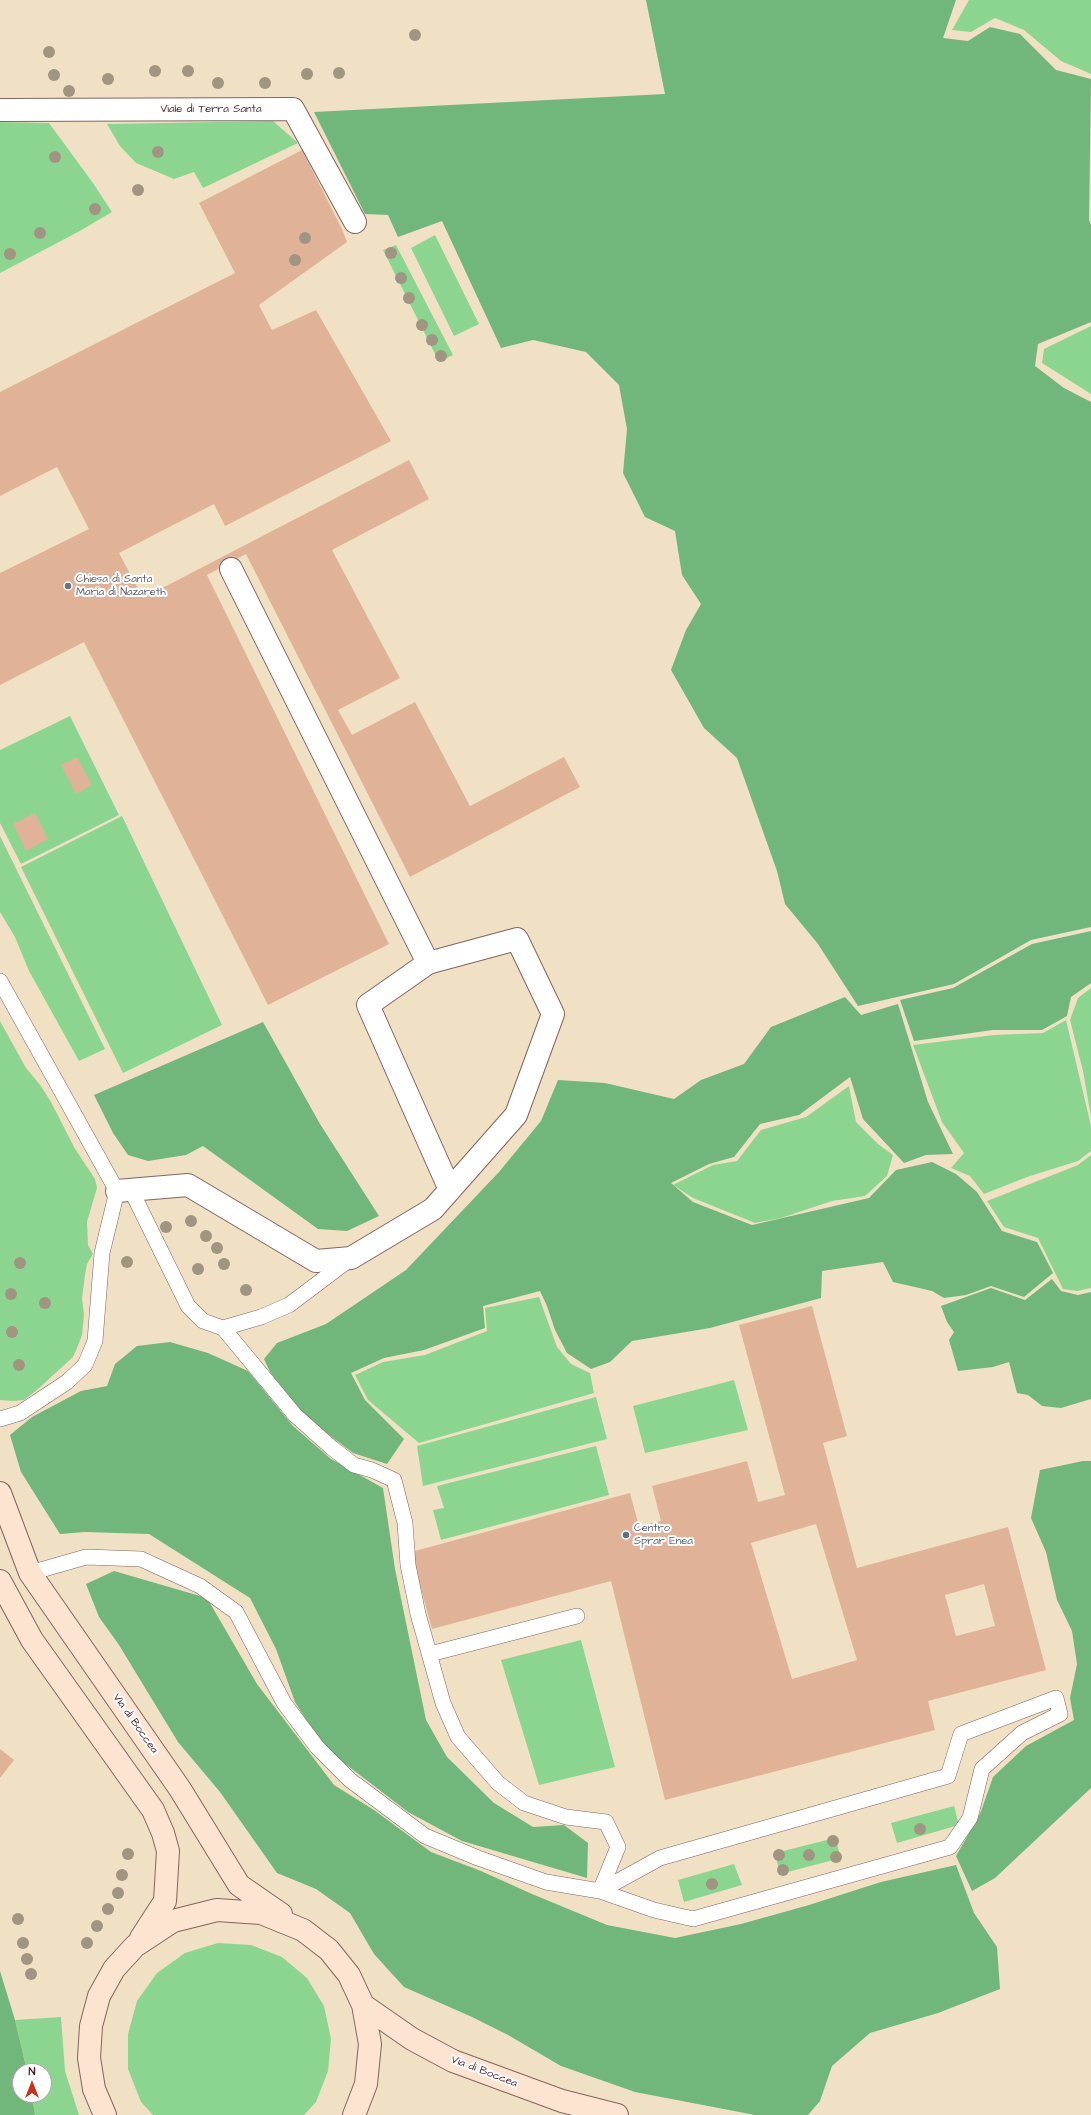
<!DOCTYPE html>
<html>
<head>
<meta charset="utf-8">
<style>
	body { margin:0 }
	#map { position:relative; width:1091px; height:2115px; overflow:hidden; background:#f0e1c4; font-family:"Architects Daughter",sans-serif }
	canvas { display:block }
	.north { position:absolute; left:12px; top:2063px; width:40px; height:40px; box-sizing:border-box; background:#fff; border:1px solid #b7a5aa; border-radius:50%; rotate:0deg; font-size:11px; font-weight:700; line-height:16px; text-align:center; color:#4a1f2b }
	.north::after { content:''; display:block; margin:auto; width:14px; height:18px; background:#c8321e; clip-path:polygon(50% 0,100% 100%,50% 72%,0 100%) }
</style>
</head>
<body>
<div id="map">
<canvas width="1091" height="2115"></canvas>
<div class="north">N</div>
</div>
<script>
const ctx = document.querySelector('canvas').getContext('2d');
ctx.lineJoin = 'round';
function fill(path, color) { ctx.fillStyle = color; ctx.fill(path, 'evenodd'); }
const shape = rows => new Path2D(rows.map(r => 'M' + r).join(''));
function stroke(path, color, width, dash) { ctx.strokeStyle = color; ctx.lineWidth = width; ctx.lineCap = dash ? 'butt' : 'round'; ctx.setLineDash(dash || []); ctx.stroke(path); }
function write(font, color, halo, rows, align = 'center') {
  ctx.font = font + ' "Architects Daughter",sans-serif'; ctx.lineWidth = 4; ctx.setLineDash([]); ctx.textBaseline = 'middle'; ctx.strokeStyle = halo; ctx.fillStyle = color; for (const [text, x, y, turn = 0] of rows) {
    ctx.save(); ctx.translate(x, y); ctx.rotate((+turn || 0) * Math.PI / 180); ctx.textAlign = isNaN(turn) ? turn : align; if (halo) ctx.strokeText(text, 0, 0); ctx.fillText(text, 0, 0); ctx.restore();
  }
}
fill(shape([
	[969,0,1091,0,1091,74,1061,61,1024,30,995,18,971,32,952,30],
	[273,121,298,143,203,188,194,172,174,179,136,163,120,146,107,124],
	[0,122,49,123,93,183,112,212,78,232,0,273],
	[435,235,479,324,454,336,411,248],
	[396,245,453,355,439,362,383,250],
	[1091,326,1091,394,1042,363,1044,349],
	[70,716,119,815,21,864,0,823,0,750],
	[122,816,222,1025,123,1073,21,867],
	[0,836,105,1049,79,1061,29,971,15,937,0,912],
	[1091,988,1091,1117,1083,1071,1070,1020,1078,998],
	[1066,1020,1091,1126,1091,1151,1078,1161,1027,1177,984,1194,970,1176,951,1168,964,1153,942,1122,913,1045,994,1035,1043,1033],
	[0,1021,26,1068,41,1086,51,1102,74,1147,95,1179,97,1188,87,1222,88,1245,93,1254,87,1264,85,1275,82,1299,84,1315,82,1335,77,1348,73,1357,38,1389,24,1400,12,1401,0,1400],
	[849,1086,856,1122,878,1144,893,1155,887,1176,865,1196,832,1201,781,1218,755,1223,693,1198,673,1185,713,1165,737,1161,761,1130,806,1117],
	[1091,1155,1091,1288,1077,1291,1063,1289,1038,1238,1004,1227,987,1201,1078,1165],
	[539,1297,557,1347,571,1364,590,1373,594,1393,419,1443,368,1400,355,1375,383,1362,425,1355,487,1331,485,1308],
	[734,1380,748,1430,645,1453,633,1406],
	[596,1397,607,1439,423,1486,417,1446],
	[596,1446,609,1495,441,1540,433,1510,444,1508,437,1486],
	[581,1640,615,1767,539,1785,501,1660],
	[954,1806,959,1825,897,1843,891,1823],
	[835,1838,841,1858,780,1874,775,1853],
	[734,1864,742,1885,684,1902,678,1880],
	[218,1943,251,1945,282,1957,307,1978,324,2006,331,2039,328,2071,316,2102,304,2115,153,2115,141,2102,128,2069,128,2034,137,2001,157,1973,185,1953],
	[61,2017,65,2071,79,2115,35,2115,32,2095,44,2095,44,2071,27,2071,15,2020]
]), '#8cd591');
fill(shape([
	[646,0,956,0,943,38,968,41,990,27,1020,34,1056,70,1091,79,1089,220,1091,225,1091,322,1038,344,1035,366,1064,388,1091,402,1091,927,1031,940,954,984,858,1006,818,944,785,904,777,871,737,758,704,728,671,670,686,630,701,604,682,575,675,531,645,517,623,473,627,429,619,385,586,352,533,340,501,348,442,221,398,237,388,215,365,214,314,112,665,94],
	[1091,931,1091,983,1071,997,1067,1016,1042,1030,993,1030,914,1041,900,1000,953,988,1032,944],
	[845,997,861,1015,898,1004,928,1102,953,1154,926,1155,904,1163,863,1119,850,1077,799,1115,760,1124,734,1157,709,1164,671,1183,693,1202,752,1225,869,1198,896,1170,932,1162,956,1174,977,1192,1002,1231,1037,1242,1053,1273,1024,1297,991,1286,966,1295,944,1298,932,1291,893,1282,883,1262,822,1271,821,1298,710,1328,632,1341,610,1362,591,1369,567,1353,555,1330,547,1306,540,1291,483,1306,485,1328,424,1350,384,1358,351,1373,365,1400,404,1439,387,1464,353,1453,324,1431,298,1408,270,1372,264,1359,277,1343,326,1324,406,1270,499,1172,541,1121,558,1080,605,1083,674,1099,701,1080,744,1064,771,1027],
	[263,1022,320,1124,379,1216,347,1231,318,1229,203,1146,186,1155,148,1161,128,1155,113,1133,94,1095],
	[1052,1279,1061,1291,1078,1295,1091,1292,1091,1399,1061,1408,1042,1406,1028,1395,1017,1393,1009,1362,993,1367,958,1371,949,1340,954,1332,947,1322,941,1306,991,1288,1025,1300],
	[170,1342,208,1353,248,1371,293,1426,331,1459,383,1488,395,1569,426,1720,447,1757,494,1803,533,1827,564,1825,588,1843,587,1878,462,1841,408,1812,322,1746,295,1702,276,1649,250,1598,149,1534,85,1532,60,1534,21,1472,10,1435,32,1417,81,1391,107,1386,115,1364,137,1346],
	[1083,1461,1091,1461,1091,1788,995,1878,972,1891,956,1856,980,1814,993,1777,1026,1746,1074,1720,1070,1698,1077,1664,1072,1631,1057,1600,1046,1552,1031,1518,1040,1470],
	[114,1571,207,1598,257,1684,334,1785,374,1810,431,1852,481,1871,532,1894,607,1925,675,1938,741,1924,809,1905,881,1882,956,1865,974,1913,997,1947,1000,1989,938,2013,870,2033,832,2066,820,2101,808,2115,755,2115,635,2092,561,2066,508,2035,472,2017,404,1987,374,1954,350,1913,316,1889,277,1873,220,1792,178,1742,119,1645,99,1617,86,1584],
	[0,1971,15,2020,27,2071,20,2071,20,2095,32,2095,35,2115,0,2115]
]), '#71b67b');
fill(shape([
	[302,150,342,229,347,242,259,305,272,330,316,310,391,441,225,526,214,504,119,553,143,598,409,460,429,499,332,550,400,678,338,710,352,735,415,702,470,806,564,757,580,787,410,877,246,554,207,575,389,944,268,1005,84,642,0,685,0,573,89,529,57,467,0,496,0,392,235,273,199,203],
	[77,757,92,785,76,794,61,765],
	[35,813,48,839,26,851,13,824],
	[812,1306,847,1436,823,1443,857,1568,1008,1527,1046,1670,928,1701,935,1730,665,1800,611,1581,432,1629,411,1552,630,1493,639,1526,661,1521,652,1486,747,1461,758,1502,785,1495,739,1325],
	[816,1524,857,1660,792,1679,751,1543],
	[984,1584,995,1626,956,1636,945,1595],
	[0,1749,14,1760,0,1778]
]), '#e0b398');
const lane = shape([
	[0,981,117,1191,102,1253,95,1341,85,1365,67,1382,20,1413,0,1419],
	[131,1190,188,1306,203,1321,223,1328,261,1317,289,1305,350,1259],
	[223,1328,295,1415,332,1448,354,1465,372,1470,394,1480,405,1523,408,1565,418,1614,443,1703,458,1737,498,1783,524,1803,566,1817,606,1822,618,1847,600,1891],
	[30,1573,86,1557,141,1559,200,1586,236,1612,284,1703,317,1747,350,1780,425,1836,478,1858,546,1882,600,1891,654,1910,693,1919,950,1847,970,1818,982,1769,1022,1733,1060,1714,1056,1698,961,1734,948,1776,660,1858,600,1891],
	[430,1654,577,1616]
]);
const street = shape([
	[0,110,293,109,355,222],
	[428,963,368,1005,450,1190],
	[117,1191,188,1185,316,1261,351,1258,433,1209,516,1115,553,1014,517,939,428,963,231,569]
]);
const secondary = shape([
	[0,1493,30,1573,180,1789,239,1885,281,1914],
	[0,1581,32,1640,153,1810,163,1833,168,1851,165,1901,141,1938],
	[363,2005,412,2039,453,2061,562,2101,617,2115],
	[105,2115,94,2089,89,2058,91,2026,99,1996,114,1969,135,1946,173,1921,217,1910,261,1913,303,1930,329,1950,349,1975,363,2005,370,2044,366,2084,354,2115]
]);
stroke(lane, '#846361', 16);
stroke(street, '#846361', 24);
stroke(secondary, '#846361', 24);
stroke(lane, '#fff', 15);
stroke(street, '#fff', 22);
stroke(secondary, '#fde4d0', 22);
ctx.fillStyle = '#a09581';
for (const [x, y] of [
	[415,35],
	[49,52],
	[155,71],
	[188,71],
	[339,73],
	[307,74],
	[54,75],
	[108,79],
	[218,83],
	[265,83],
	[69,91],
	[158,152],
	[55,157],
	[138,190],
	[95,209],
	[40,233],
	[305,238],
	[391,253],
	[10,254],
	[295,260],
	[401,278],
	[409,298],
	[422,325],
	[432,340],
	[441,356],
	[191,1221],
	[166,1227],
	[206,1236],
	[217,1248],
	[127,1262],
	[20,1263],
	[224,1264],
	[198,1269],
	[246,1290],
	[11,1294],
	[45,1303],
	[12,1332],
	[19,1365],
	[920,1829],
	[833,1841],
	[128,1854],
	[779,1855],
	[809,1855],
	[836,1857],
	[783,1870],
	[122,1875],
	[712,1884],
	[118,1893],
	[108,1909],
	[18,1919],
	[97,1926],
	[23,1943],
	[87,1943],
	[27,1959],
	[31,1974]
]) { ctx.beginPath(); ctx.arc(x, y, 6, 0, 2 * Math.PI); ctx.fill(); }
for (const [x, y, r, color] of [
	[68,586,4,"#6b7280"],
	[626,1535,4,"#5c6f8a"]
]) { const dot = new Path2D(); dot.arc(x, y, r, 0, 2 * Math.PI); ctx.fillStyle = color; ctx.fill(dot); stroke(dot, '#fff', 1.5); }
write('11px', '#4a1f2b', '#fff', [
	["Viale di Terra Santa",211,110],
	["Via di Boccea",135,1724,55],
	["Via di Boccea",484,2072,21]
]);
write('11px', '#5b616d', '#fff', [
	["Chiesa di Santa",76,580],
	["Maria di Nazareth",76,593]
], 'left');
write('11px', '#4e5e75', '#fff', [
	["Centro",634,1529],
	["Sprar Enea",634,1542]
], 'left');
</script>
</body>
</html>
